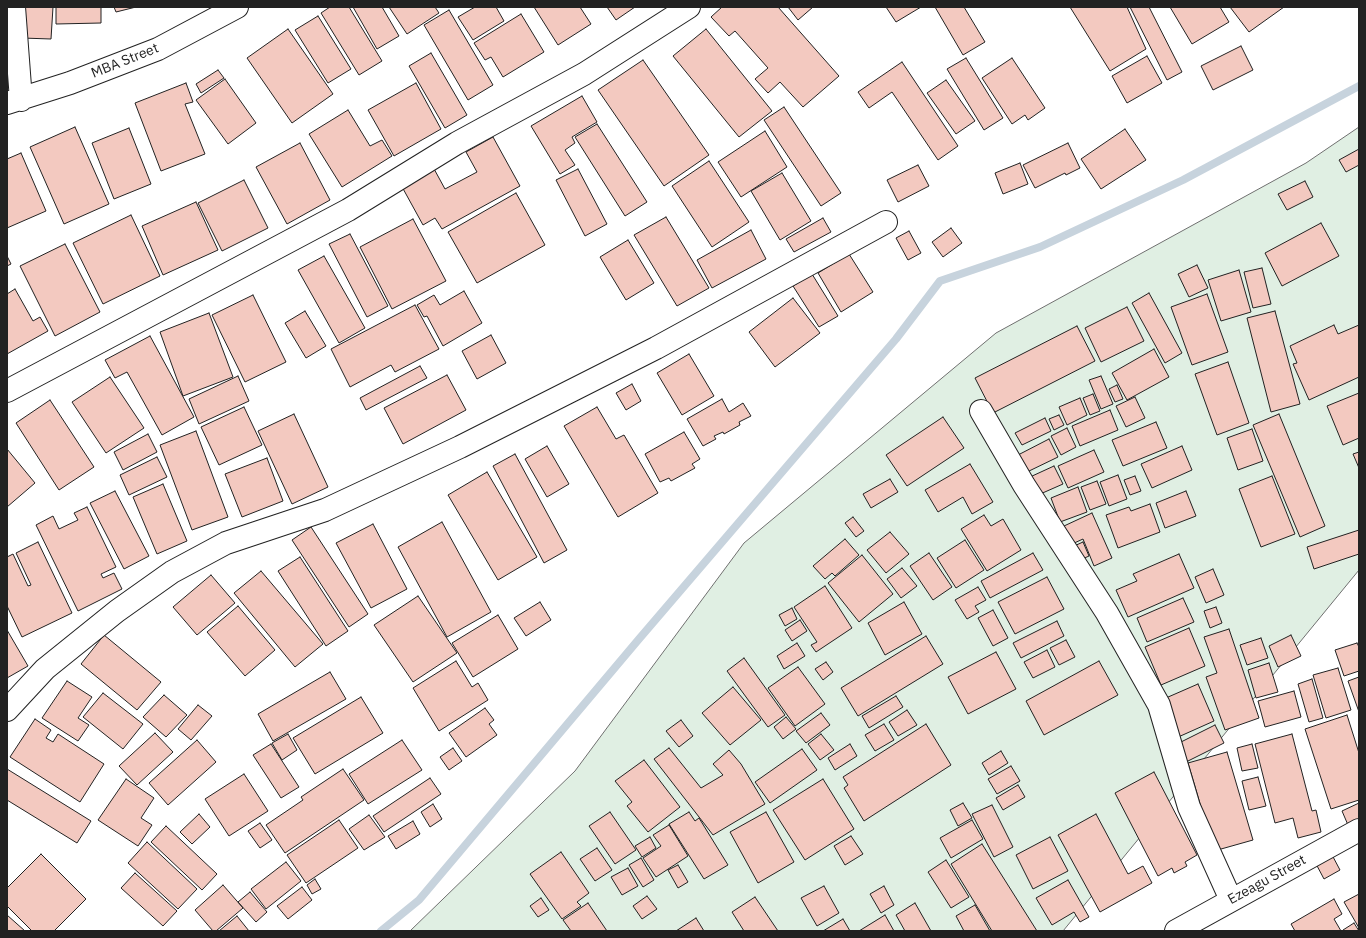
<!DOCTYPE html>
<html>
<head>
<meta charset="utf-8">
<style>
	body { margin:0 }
	#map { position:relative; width:1366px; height:938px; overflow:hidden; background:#fff; font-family:"IBM Plex Sans",sans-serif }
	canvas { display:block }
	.frame { position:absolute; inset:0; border:8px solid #222; pointer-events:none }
</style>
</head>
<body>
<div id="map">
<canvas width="1366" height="938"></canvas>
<div class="frame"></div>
</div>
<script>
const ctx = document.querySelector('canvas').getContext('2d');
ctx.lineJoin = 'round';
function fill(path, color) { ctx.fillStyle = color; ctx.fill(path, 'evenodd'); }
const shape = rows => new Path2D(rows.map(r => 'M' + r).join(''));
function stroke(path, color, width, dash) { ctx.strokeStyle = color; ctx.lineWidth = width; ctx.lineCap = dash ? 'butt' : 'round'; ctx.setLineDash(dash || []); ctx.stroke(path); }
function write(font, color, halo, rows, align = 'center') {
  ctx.font = font + ' "IBM Plex Sans",sans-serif'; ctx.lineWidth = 3; ctx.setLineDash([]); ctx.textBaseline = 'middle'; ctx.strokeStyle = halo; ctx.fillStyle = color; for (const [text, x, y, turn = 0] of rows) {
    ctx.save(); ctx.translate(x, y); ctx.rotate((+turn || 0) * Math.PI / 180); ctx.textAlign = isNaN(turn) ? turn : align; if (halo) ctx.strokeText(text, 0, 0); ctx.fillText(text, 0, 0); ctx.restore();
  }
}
const green = shape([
	[1359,127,1359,570,1063,931,410,931,575,771,744,543,996,333,1306,163,1359,127]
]);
fill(green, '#e0efe3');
stroke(green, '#6f6f6f', 1);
stroke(shape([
	[381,931,419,900,639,639,896,339,940,281,1040,247,1183,180,1359,86]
]), '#c7d3dd', 8);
const building = shape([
	[24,7,53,7,51,39,22,38,24,7],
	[56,7,101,7,101,23,56,24,56,7],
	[114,7,136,7,116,12,114,7],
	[330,7,349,7,382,61,359,75,321,13,330,7],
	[353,7,382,7,399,36,377,49,353,7],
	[389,7,435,7,439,13,407,34,389,7],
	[475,7,496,7,504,21,473,40,458,17,475,7],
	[534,7,580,7,591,24,558,45,534,7],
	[607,7,635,7,616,20,607,7],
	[722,7,778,7,839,76,803,107,780,82,768,93,755,79,768,68,735,31,729,36,711,17,722,7],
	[788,7,813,7,798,20,788,7],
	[886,7,921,7,896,22,886,7],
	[935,7,964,7,985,42,963,55,935,7],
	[1070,7,1127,7,1146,49,1110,71,1070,7],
	[1130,7,1149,7,1182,72,1167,80,1130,7],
	[1170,7,1220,7,1229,22,1192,44,1170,7],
	[1230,7,1284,7,1249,32,1230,7],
	[449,10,493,85,468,100,424,25,449,10],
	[521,14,544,52,503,77,491,57,485,60,474,43,521,14],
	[318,16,351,69,328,83,295,30,318,16],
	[288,29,333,94,292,123,247,58,288,29],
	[706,29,772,111,739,137,673,56,706,29],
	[1241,46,1253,70,1213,90,1201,66,1241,46],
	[431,53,467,115,445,128,409,66,431,53],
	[1147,56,1162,83,1127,103,1112,76,1147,56],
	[966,58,1003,118,984,130,947,69,966,58],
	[1012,58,1045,108,1028,120,1025,115,1012,124,982,78,1012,58],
	[643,60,709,155,664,186,598,90,643,60],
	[902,62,958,146,938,160,892,92,869,108,858,92,902,62],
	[218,70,224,78,201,93,196,84,218,70],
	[225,79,256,123,228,144,196,100,225,79],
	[946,80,975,121,956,134,927,93,946,80],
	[186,83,193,102,185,104,205,154,161,171,135,103,186,83],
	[416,83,441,129,394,156,368,110,416,83],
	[582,96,597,122,572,137,575,143,565,150,575,165,560,174,531,126,582,96],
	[784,107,841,193,821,206,764,120,784,107],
	[348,110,370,146,382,140,392,156,342,187,309,134,348,110],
	[597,124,647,202,625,216,575,137,597,124],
	[75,127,109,204,64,224,30,147,75,127],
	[129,128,151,184,114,199,92,143,129,128],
	[1125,129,1146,160,1101,189,1081,159,1125,129],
	[765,131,787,167,741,197,718,162,765,131],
	[493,137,520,186,442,229,435,218,423,225,401,185,433,167,445,189,477,172,466,152,493,137],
	[300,143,330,200,287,224,256,167,300,143],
	[1068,143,1080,168,1066,175,1065,173,1035,188,1023,165,1068,143],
	[1359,149,1359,165,1346,172,1339,160,1359,149],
	[21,153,46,211,7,228,7,159,21,153],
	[709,161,749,222,712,247,672,186,709,161],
	[1020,163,1028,184,1003,194,995,173,1020,163],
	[918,165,929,186,898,202,887,180,918,165],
	[578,169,607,224,585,236,556,180,578,169],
	[782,173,811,221,780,240,751,191,782,173],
	[244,180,268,228,222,251,198,203,244,180],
	[1305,181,1313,197,1287,210,1278,194,1305,181],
	[516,193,545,245,477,283,448,232,516,193],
	[196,202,218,250,163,275,142,226,196,202],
	[131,215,160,276,103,304,73,243,131,215],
	[666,217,709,288,677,306,634,235,666,217],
	[823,218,831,232,794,252,786,239,823,218],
	[413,219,446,281,392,309,360,247,413,219],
	[1321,223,1339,256,1282,286,1265,253,1321,223],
	[951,228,962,243,943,257,932,242,951,228],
	[751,230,766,259,712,288,697,260,751,230],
	[909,231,921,253,908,260,896,238,909,231],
	[350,234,388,306,367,317,329,244,350,234],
	[628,240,654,283,626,300,600,257,628,240],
	[65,244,100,312,55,336,20,266,65,244],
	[849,254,873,292,841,312,818,273,849,254],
	[7,256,11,264,7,266,7,256],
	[324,256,365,328,339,343,298,270,324,256],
	[1197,265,1208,288,1189,297,1178,274,1197,265],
	[1262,268,1271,304,1253,308,1244,272,1262,268],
	[1239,270,1251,312,1221,321,1208,280,1239,270],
	[812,274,838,316,819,327,793,286,812,274],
	[15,289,33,321,40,317,48,331,7,354,7,294,15,289],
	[464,291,482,323,443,346,427,316,424,317,417,305,434,295,440,305,464,291],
	[1149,293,1182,353,1165,363,1132,303,1149,293],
	[1207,294,1228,352,1192,365,1171,307,1207,294],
	[253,295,286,362,245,382,212,315,253,295],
	[793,298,820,333,775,367,749,332,793,298],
	[415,305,439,349,395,372,391,365,350,387,331,349,415,305],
	[1127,307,1144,341,1101,362,1085,328,1127,307],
	[305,311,326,346,306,358,285,323,305,311],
	[1275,311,1300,404,1271,412,1247,318,1275,311],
	[209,313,233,377,183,396,160,332,209,313],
	[1334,325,1338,334,1359,325,1359,377,1309,400,1293,364,1297,363,1290,346,1334,325],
	[1077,326,1095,361,993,413,975,378,1077,326],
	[491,335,506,363,477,379,462,351,491,335],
	[150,336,194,417,162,435,127,372,115,378,105,360,150,336],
	[1154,349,1169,377,1127,400,1112,373,1154,349],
	[689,354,714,396,682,415,657,373,689,354],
	[1228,362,1249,423,1217,435,1195,374,1228,362],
	[420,366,427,378,366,410,360,398,420,366],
	[447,375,466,410,403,444,384,408,447,375],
	[238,376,249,401,199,424,189,399,238,376],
	[1101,376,1113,404,1101,409,1089,380,1101,376],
	[110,377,144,428,106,453,72,402,110,377],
	[632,384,641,401,626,410,616,393,632,384],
	[1117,385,1123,399,1115,402,1109,389,1117,385],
	[1359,393,1359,438,1343,445,1327,406,1359,393],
	[1093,394,1100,411,1090,415,1083,398,1093,394],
	[1135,397,1145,418,1126,427,1116,406,1135,397],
	[1080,398,1087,415,1067,425,1059,407,1080,398],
	[722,399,729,412,743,403,751,416,739,422,740,425,724,434,723,432,714,436,716,439,703,446,687,419,722,399],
	[50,400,94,467,59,490,16,423,50,400],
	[244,407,262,445,219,465,201,427,244,407],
	[597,407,616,439,624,435,658,493,618,517,564,426,597,407],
	[1110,410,1118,430,1080,446,1072,426,1110,410],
	[294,414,328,487,292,504,258,431,294,414],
	[1279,414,1325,526,1300,537,1253,425,1279,414],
	[1059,415,1064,425,1054,430,1049,419,1059,415],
	[943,417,964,448,907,486,886,455,943,417],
	[1045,418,1051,431,1022,445,1015,433,1045,418],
	[1156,422,1167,448,1123,466,1112,440,1156,422],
	[1067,428,1076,447,1061,455,1051,436,1067,428],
	[1252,429,1263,461,1238,470,1227,438,1252,429],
	[196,431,228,517,192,530,160,445,196,431],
	[684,432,700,459,692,464,695,468,671,481,669,478,660,482,645,454,684,432],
	[148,434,157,452,123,470,114,452,148,434],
	[1049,439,1058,457,1027,472,1018,455,1049,439],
	[547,446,569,484,547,497,525,459,547,446],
	[1182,446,1192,470,1152,488,1141,464,1182,446],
	[7,449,35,483,7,507,7,449],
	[1094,450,1104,472,1068,488,1058,466,1094,450],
	[1359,452,1359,468,1353,454,1359,452],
	[515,454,567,550,544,563,493,466,515,454],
	[157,457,167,477,129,495,120,475,157,457],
	[267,458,283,501,242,517,225,474,267,458],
	[970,464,993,502,972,514,963,497,938,512,925,490,970,464],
	[1054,466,1063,484,1038,495,1030,477,1054,466],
	[487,472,537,557,498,580,448,495,487,472],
	[1118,475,1127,499,1109,506,1100,482,1118,475],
	[1135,476,1141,491,1130,495,1124,480,1135,476],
	[1272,476,1295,534,1261,547,1239,489,1272,476],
	[890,479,898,492,871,508,863,494,890,479],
	[1097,481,1106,504,1090,510,1081,487,1097,481],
	[163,484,187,541,157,554,133,497,163,484],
	[1078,487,1087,512,1060,522,1051,498,1078,487],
	[115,491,149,556,124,569,90,503,115,491],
	[1186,491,1196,516,1165,528,1156,503,1186,491],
	[1150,504,1160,532,1118,548,1106,515,1129,507,1131,511,1150,504],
	[87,507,116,567,101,574,103,578,114,573,122,589,78,611,36,525,53,516,59,529,78,520,74,513,87,507],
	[1092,513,1112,558,1094,566,1083,539,1072,544,1064,526,1092,513],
	[984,515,991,526,1003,519,1021,550,987,571,961,529,984,515],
	[853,517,864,531,856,537,845,523,853,517],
	[442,522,491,612,447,637,398,547,442,522],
	[373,524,407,589,371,608,336,543,373,524],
	[311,527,368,614,349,627,292,540,311,527],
	[1359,530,1359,554,1314,569,1307,547,1359,530],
	[890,532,909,554,886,573,867,550,890,532],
	[845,539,859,555,835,576,832,573,825,579,813,566,845,539],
	[965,540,984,570,956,588,937,558,965,540],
	[38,542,72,613,22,637,7,606,7,557,13,554,28,586,31,585,16,553,38,542],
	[1083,542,1089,556,1078,561,1072,547,1083,542],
	[929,553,952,587,933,600,910,566,929,553],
	[1033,553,1043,570,990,598,981,581,1033,553],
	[1179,554,1194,588,1128,617,1116,590,1137,581,1133,574,1179,554],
	[862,555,893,594,859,622,828,583,862,555],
	[300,557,348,631,326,646,278,571,300,557],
	[902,568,917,586,901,598,887,579,902,568],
	[1213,569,1224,595,1206,603,1195,577,1213,569],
	[261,571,323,644,295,667,234,593,261,571],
	[211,575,235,603,197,635,173,607,211,575],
	[1047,577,1064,609,1015,634,998,602,1047,577],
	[825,586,852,628,816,652,811,645,817,642,794,607,825,586],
	[978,587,986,600,975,606,979,612,967,619,955,600,978,587],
	[418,596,457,653,413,682,374,625,418,596],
	[1183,598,1194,622,1147,642,1137,618,1183,598],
	[540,602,551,620,526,636,514,618,540,602],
	[904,602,922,634,885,655,868,623,904,602],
	[238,606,275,650,245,676,207,632,238,606],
	[1216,607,1222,623,1210,628,1204,611,1216,607],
	[792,608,797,619,785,626,779,615,792,608],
	[993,610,1008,638,993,646,978,618,993,610],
	[498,615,518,649,473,677,452,643,498,615],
	[800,620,807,631,792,641,785,630,800,620],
	[1057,621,1064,636,1021,658,1013,643,1057,621],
	[1189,628,1205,666,1161,685,1145,647,1189,628],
	[1229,629,1259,718,1225,730,1206,677,1217,673,1204,637,1229,629],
	[7,630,28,666,7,678,7,630],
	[104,635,161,682,137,710,81,664,104,635],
	[1291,635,1301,656,1278,667,1269,646,1291,635],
	[926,636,943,664,858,716,841,688,926,636],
	[1261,638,1268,658,1247,665,1240,645,1261,638],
	[1066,640,1075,657,1059,665,1050,648,1066,640],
	[797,643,805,656,784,669,777,656,797,643],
	[1357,643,1359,647,1359,671,1344,676,1335,650,1357,643],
	[1047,650,1055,667,1033,678,1024,662,1047,650],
	[996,652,1016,689,968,714,948,677,996,652],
	[744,658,785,715,768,727,727,671,744,658],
	[456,661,472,687,478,683,488,700,439,731,413,688,456,661],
	[1099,661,1118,695,1044,735,1026,701,1099,661],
	[826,662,833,672,823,680,815,669,826,662],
	[1269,663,1278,692,1256,698,1248,670,1269,663],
	[798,667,825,704,795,726,768,688,798,667],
	[1338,668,1351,710,1326,718,1313,675,1338,668],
	[330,672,346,699,273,741,258,714,330,672],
	[1359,677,1359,712,1348,681,1359,677],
	[1312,679,1323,718,1309,722,1298,684,1312,679],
	[67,681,92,697,78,718,89,725,78,741,42,718,67,681],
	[1198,684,1214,721,1176,738,1159,701,1198,684],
	[733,687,761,720,730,745,702,713,733,687],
	[1294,691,1301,717,1265,727,1258,701,1294,691],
	[103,693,143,724,123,749,83,717,103,693],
	[164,695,187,715,166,737,143,717,164,695],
	[896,696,903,707,869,728,862,716,896,696],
	[361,697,383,733,315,774,293,738,361,697],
	[198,705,212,716,191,740,178,729,198,705],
	[485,708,494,720,489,724,497,735,466,757,449,733,485,708],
	[907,710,917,725,898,736,889,722,907,710],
	[821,713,830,725,806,743,796,731,821,713],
	[1347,715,1359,753,1359,800,1331,809,1305,729,1347,715],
	[786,717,796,729,783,739,774,727,786,717],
	[35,719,51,730,46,738,53,742,58,734,104,764,80,802,10,757,35,719],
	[681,720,693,736,679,747,666,731,681,720],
	[884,724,894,740,875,751,865,735,884,724],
	[926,724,951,765,864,821,844,788,848,785,843,777,926,724],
	[1215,725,1224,743,1186,762,1177,744,1215,725],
	[155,733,173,752,137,785,119,766,155,733],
	[288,734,297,750,282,760,272,743,288,734],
	[821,734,834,750,820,760,808,744,821,734],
	[1292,734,1312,811,1316,810,1321,832,1298,838,1293,818,1275,823,1255,744,1292,734],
	[197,740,216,762,168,805,149,783,197,740],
	[402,740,422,770,368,804,349,774,402,740],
	[271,744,299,787,281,798,253,755,271,744],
	[850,744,857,756,835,770,828,758,850,744],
	[1252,744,1258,768,1242,771,1237,748,1252,744],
	[453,748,462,761,449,770,440,757,453,748],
	[669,748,701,788,723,775,713,764,729,750,741,764,765,804,713,835,654,759,669,748],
	[802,749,817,770,770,803,755,782,802,749],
	[1001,751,1008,763,989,775,982,763,1001,751],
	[1227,752,1253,840,1214,851,1188,763,1227,752],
	[644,760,680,807,648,832,627,806,632,802,615,781,644,760],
	[1011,766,1020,781,997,794,988,779,1011,766],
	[7,769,91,821,77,843,7,800,7,769],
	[343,769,364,800,285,853,266,825,303,800,301,797,343,769],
	[1154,772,1197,855,1185,862,1187,866,1174,873,1172,868,1158,876,1115,793,1154,772],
	[244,774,268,811,229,836,205,799,244,774],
	[1258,777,1266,806,1249,810,1242,781,1258,777],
	[430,778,441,794,384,832,373,816,430,778],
	[126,779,154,798,141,818,152,825,138,846,98,820,126,779],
	[823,779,854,829,805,860,773,810,823,779],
	[1018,785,1025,797,1003,810,996,798,1018,785],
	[963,803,972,818,958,826,950,810,963,803],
	[1359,803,1359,820,1348,825,1342,811,1359,803],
	[433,804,442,819,430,827,421,812,433,804],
	[992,805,1013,847,994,857,972,814,992,805],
	[610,812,636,850,615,864,589,826,610,812],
	[689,812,695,821,699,818,728,865,704,879,669,824,689,812],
	[766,812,794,862,758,883,730,832,766,812],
	[199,814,210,827,192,844,180,832,199,814],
	[1096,814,1128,874,1143,866,1152,883,1100,912,1058,835,1096,814],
	[369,815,385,837,364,850,349,829,369,815],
	[339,820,358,848,306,883,287,855,339,820],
	[972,820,983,839,951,858,940,838,972,820],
	[413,821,420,834,396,849,388,836,413,821],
	[260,823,272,840,260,848,248,831,260,823],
	[669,825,688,856,656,877,643,858,661,846,653,835,669,825],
	[166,826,217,874,202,890,151,842,166,826],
	[851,836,863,854,845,865,834,846,851,836],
	[650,837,656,848,642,857,635,846,650,837],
	[1050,837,1068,871,1033,889,1016,855,1050,837],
	[147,842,197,889,178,909,128,863,147,842],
	[982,844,1037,931,992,931,951,864,982,844],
	[597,848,612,870,595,881,580,859,597,848],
	[561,852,589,893,577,902,581,906,562,919,530,874,561,852],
	[1331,853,1340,870,1324,879,1315,862,1331,853],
	[41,854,86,899,54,931,32,931,7,906,7,888,41,854],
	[641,858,654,880,643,887,629,865,641,858],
	[946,860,969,897,951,908,928,872,946,860],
	[286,862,301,881,266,909,251,889,286,862],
	[678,865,688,882,678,888,668,870,678,865],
	[628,868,638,886,622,895,611,877,628,868],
	[135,873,177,911,163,926,121,888,135,873],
	[315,879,321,889,312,894,307,885,315,879],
	[1068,880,1089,917,1080,922,1074,912,1052,925,1036,898,1068,880],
	[223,885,243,908,216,931,213,931,195,910,223,885],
	[824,886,839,913,817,926,801,898,824,886],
	[884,886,894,905,881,913,870,894,884,886],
	[302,887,312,900,288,919,277,906,302,887],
	[250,892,267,912,256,922,238,902,250,892],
	[1359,894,1359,928,1344,902,1359,894],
	[647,896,657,909,642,919,633,906,647,896],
	[755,897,778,931,744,931,732,912,755,897],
	[541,898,549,910,538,917,530,906,541,898],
	[1334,899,1342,914,1334,919,1341,931,1295,931,1291,924,1334,899],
	[588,903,607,931,571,931,563,920,588,903],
	[915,903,931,931,905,931,896,915,915,903],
	[975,905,990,931,964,931,956,916,975,905],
	[7,915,25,931,7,931,7,915],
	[885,915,894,931,859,931,885,915],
	[237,916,249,931,219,931,237,916],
	[696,918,704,931,676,931,696,918],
	[843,919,850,931,823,931,843,919],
	[1354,923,1359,931,1343,931,1343,930,1354,923]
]);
fill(building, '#f3c9c0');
stroke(building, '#222', 1);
const minor = shape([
	[14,7,21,100],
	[7,103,70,83,158,49,237,7],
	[7,391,348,210,457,143,584,74,689,7],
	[981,411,1024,485,1107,613,1159,705,1189,807,1231,900],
	[7,710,45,669,117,611,172,572,226,543,325,510,460,447,656,348,886,222],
	[1176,931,1359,830]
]);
stroke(minor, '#222', 24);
stroke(minor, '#fff', 22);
write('14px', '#222', '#fff', [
	["MBA Street",125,61,-22],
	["Ezeagu Street",1267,880,-29]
]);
</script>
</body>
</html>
